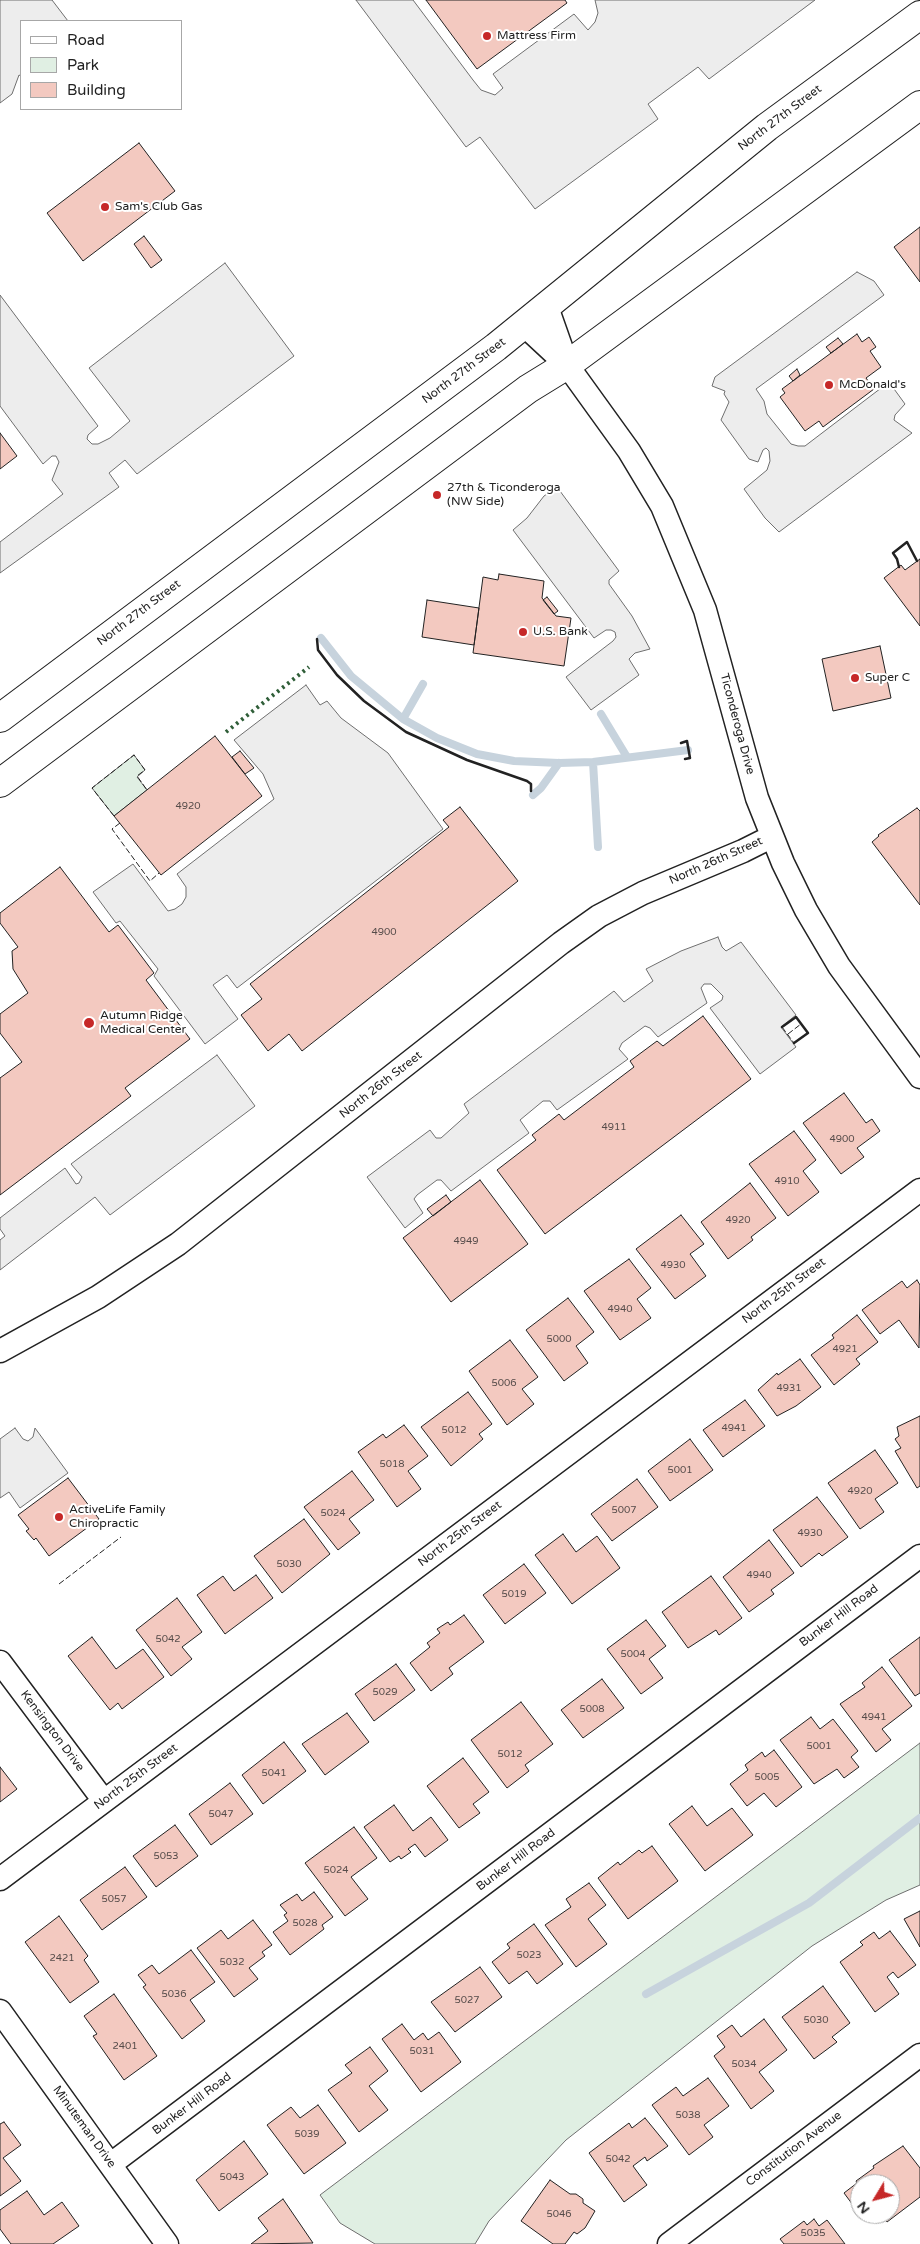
<!DOCTYPE html>
<html>
<head>
<meta charset="utf-8">
<style>
	body { margin:0 }
	#map { position:relative; width:920px; height:2244px; overflow:hidden; background:#fff; font-family:"Varela Round",sans-serif }
	canvas { display:block }
	.legend { position:absolute; left:20px; top:20px; width:162px; height:90px; box-sizing:border-box; background:#fff; border:1px solid #a7a7a7; margin:0; padding:6px 9px; list-style:none; font-size:15px; color:#222 }
	.legend li { display:flex; align-items:center; gap:10px; height:25px }
	.legend b { width:25px; border:1px solid #a7a7a7 }
	.north { position:absolute; left:850px; top:2174px; width:50px; height:50px; box-sizing:border-box; background:#fff; border:1px solid #a7a7a7; border-radius:50%; rotate:233deg; font-size:14px; font-weight:700; line-height:20px; text-align:center; color:#222 }
	.north::after { content:''; display:block; margin:auto; width:18px; height:22px; background:#c62828; clip-path:polygon(50% 0,100% 100%,50% 72%,0 100%) }
</style>
</head>
<body>
<div id="map">
<canvas width="920" height="2244"></canvas>
<ul class="legend">
<li><b style="height:6px;background:#fff"></b>Road</li>
<li><b style="height:14px;background:#e0efe3"></b>Park</li>
<li><b style="height:14px;background:#f3c9c0"></b>Building</li>
</ul>
<div class="north">N</div>
</div>
<script>
const ctx = document.querySelector('canvas').getContext('2d');
ctx.lineJoin = 'round';
function fill(path, color) { ctx.fillStyle = color; ctx.fill(path, 'evenodd'); }
const shape = rows => new Path2D(rows.map(r => 'M' + r).join(''));
function stroke(path, color, width, dash) { ctx.strokeStyle = color; ctx.lineWidth = width; ctx.lineCap = dash ? 'butt' : 'round'; ctx.setLineDash(dash || []); ctx.stroke(path); }
function write(font, color, halo, rows, align = 'center') {
  ctx.font = font + ' "Varela Round",sans-serif'; ctx.lineWidth = 4; ctx.setLineDash([]); ctx.textBaseline = 'middle'; ctx.strokeStyle = halo; ctx.fillStyle = color; for (const [text, x, y, turn = 0] of rows) {
    ctx.save(); ctx.translate(x, y); ctx.rotate((+turn || 0) * Math.PI / 180); ctx.textAlign = isNaN(turn) ? turn : align; if (halo) ctx.strokeText(text, 0, 0); ctx.fillText(text, 0, 0); ctx.restore();
  }
}
const green = shape([
	[134,755,145,770,137,777,147,790,114,816,92,788,134,755],
	[920,1743,920,1885,886,1900,812,1946,566,2140,489,2221,475,2244,375,2244,340,2223,320,2195,920,1743]
]);
fill(green, '#e0efe3');
stroke(green, '#6f6f6f', 1);
const parking = shape([
	[0,0,52,0,68,21,21,21,21,76,19,75,12,94,0,103,0,0],
	[356,0,413,0,473,80,481,90,495,95,503,88,493,74,574,14,588,30,595,22,598,13,595,0,815,0,709,79,698,67,648,104,658,119,535,209,480,137,466,147,356,0],
	[225,263,294,356,137,474,125,460,109,473,119,487,0,573,0,542,63,494,52,480,59,462,56,456,52,456,43,464,0,406,0,295,98,426,88,435,87,439,92,444,98,444,110,438,130,421,89,368,225,263],
	[857,272,874,281,884,295,756,389,764,401,767,414,791,444,798,446,805,446,889,382,905,404,895,415,894,420,912,433,779,532,765,518,744,489,767,470,770,461,769,451,766,448,763,450,758,462,749,459,721,420,729,402,724,394,725,391,712,386,715,377,857,272],
	[557,487,619,571,609,580,609,584,632,616,650,649,635,653,629,659,639,675,591,710,566,677,613,641,616,637,615,632,611,630,606,630,594,638,513,530,527,518,544,496,557,487],
	[306,685,320,705,327,701,341,718,388,753,443,829,237,988,227,975,213,985,238,1019,205,1044,154,976,158,969,120,921,116,923,93,892,133,864,168,911,175,909,182,904,186,897,186,887,177,874,274,799,263,774,234,740,306,685],
	[718,937,722,947,726,951,741,942,796,1015,781,1027,796,1047,760,1074,710,1008,722,1000,723,996,711,984,704,984,701,988,707,1003,658,1037,650,1028,645,1026,622,1043,619,1049,628,1059,557,1110,550,1101,543,1101,520,1120,529,1133,451,1191,441,1180,437,1180,417,1195,414,1199,423,1213,405,1228,367,1177,430,1130,436,1138,441,1138,469,1113,464,1104,614,991,624,1002,653,981,646,969,681,951,718,937],
	[217,1055,255,1106,110,1215,95,1197,0,1270,0,1240,5,1236,0,1229,0,1218,65,1168,76,1184,79,1183,82,1177,71,1164,217,1055],
	[15,1428,23,1439,28,1441,33,1437,35,1428,68,1473,20,1508,9,1492,0,1498,0,1439,15,1428]
]);
fill(parking, '#ededed');
stroke(parking, '#6f6f6f', 1);
stroke(shape([
	[321,638,351,676,403,719,437,738,477,754,514,761,559,763,593,762,688,750],
	[601,714,627,757],
	[403,719,423,684],
	[593,762,598,847],
	[533,795,541,788,559,763],
	[646,1994,809,1903,920,1818]
]), '#c7d3dd', 8);
const building = shape([
	[426,0,565,0,567,3,477,69,426,0],
	[139,143,175,191,83,261,47,213,139,143],
	[920,227,920,282,894,247,920,227],
	[144,236,162,260,151,268,134,244,144,236],
	[857,334,862,342,869,337,876,347,870,351,881,367,866,378,874,389,823,427,819,421,805,431,780,397,785,393,782,389,857,334],
	[838,338,843,344,831,353,826,347,838,338],
	[797,369,800,375,793,381,789,376,797,369],
	[0,433,17,456,0,469,0,433],
	[920,559,920,626,884,578,901,565,905,570,920,559],
	[499,574,544,581,542,598,556,616,571,618,564,666,473,653,483,577,498,580,499,574],
	[547,597,558,611,554,614,543,600,547,597],
	[427,600,479,608,474,645,422,637,427,600],
	[880,646,891,698,833,711,822,659,880,646],
	[215,736,262,796,161,875,114,816,215,736],
	[240,751,254,768,245,774,232,757,240,751],
	[460,807,518,881,302,1051,289,1034,268,1051,241,1015,262,999,250,984,449,827,443,820,460,807],
	[917,808,920,811,920,905,872,842,879,836,878,835,917,808],
	[60,867,109,932,118,925,154,973,146,980,190,1039,125,1088,131,1096,0,1195,0,1078,22,1062,0,1033,0,1014,28,993,13,969,12,951,18,947,0,923,0,913,60,867],
	[703,1016,751,1079,545,1234,497,1170,536,1140,532,1135,559,1114,564,1120,634,1067,630,1061,657,1041,663,1046,703,1016],
	[844,1093,866,1123,872,1119,880,1131,857,1148,864,1157,841,1174,803,1123,844,1093],
	[794,1131,816,1160,803,1171,819,1192,788,1216,749,1164,794,1131],
	[480,1180,528,1244,451,1302,403,1238,480,1180],
	[750,1183,776,1218,751,1237,753,1240,728,1259,701,1222,750,1183],
	[446,1195,451,1202,433,1216,427,1209,446,1195],
	[681,1215,704,1244,690,1254,706,1276,675,1299,636,1249,681,1215],
	[629,1259,651,1288,637,1299,651,1318,620,1340,584,1291,629,1259],
	[917,1280,920,1285,919,1348,899,1320,880,1334,862,1310,902,1281,907,1288,917,1280],
	[568,1298,594,1332,576,1346,588,1363,564,1381,526,1330,568,1298],
	[857,1315,878,1342,856,1359,860,1364,834,1385,811,1355,834,1338,832,1335,857,1315],
	[510,1340,538,1377,522,1389,534,1404,507,1425,469,1371,510,1340],
	[800,1359,821,1387,796,1406,777,1416,758,1390,777,1373,778,1375,800,1359],
	[468,1392,492,1424,479,1434,483,1439,451,1466,421,1427,468,1392],
	[745,1400,765,1426,723,1457,703,1430,745,1400],
	[920,1416,920,1486,917,1488,895,1451,901,1448,895,1439,899,1436,897,1427,920,1416],
	[404,1425,428,1456,408,1471,421,1489,397,1507,358,1452,383,1434,386,1438,404,1425],
	[690,1439,713,1470,670,1501,648,1471,690,1439],
	[875,1450,898,1483,875,1499,884,1512,860,1529,828,1483,875,1450],
	[352,1471,374,1500,349,1519,360,1533,338,1550,304,1507,352,1471],
	[68,1478,99,1519,49,1556,36,1538,34,1540,26,1531,29,1529,18,1515,68,1478],
	[637,1479,658,1507,612,1541,591,1514,637,1479],
	[817,1497,848,1537,822,1556,819,1553,801,1567,773,1530,817,1497],
	[304,1519,330,1554,282,1593,254,1556,304,1519],
	[563,1534,576,1552,597,1536,620,1568,572,1604,535,1555,563,1534],
	[769,1540,794,1573,771,1590,774,1594,749,1612,723,1577,769,1540],
	[524,1564,546,1593,505,1624,483,1595,524,1564],
	[256,1575,273,1598,225,1634,197,1595,223,1576,234,1591,256,1575],
	[711,1576,742,1618,719,1635,716,1630,688,1648,662,1612,711,1576],
	[177,1598,202,1632,182,1647,192,1659,171,1676,136,1630,177,1598],
	[464,1615,484,1642,449,1668,453,1674,431,1691,410,1663,430,1647,427,1643,440,1633,437,1629,448,1622,450,1625,464,1615],
	[646,1620,666,1646,649,1659,663,1678,641,1694,607,1649,646,1620],
	[92,1637,116,1669,143,1649,164,1677,122,1709,118,1703,110,1710,68,1656,92,1637],
	[920,1637,920,1693,915,1696,889,1660,920,1637],
	[396,1664,415,1690,374,1721,355,1694,396,1664],
	[882,1667,912,1706,882,1729,891,1740,876,1752,840,1704,865,1687,862,1683,882,1667],
	[602,1679,624,1708,583,1738,561,1710,602,1679],
	[521,1702,553,1744,525,1765,529,1771,507,1788,471,1740,521,1702],
	[347,1713,369,1742,325,1775,302,1744,347,1713],
	[811,1717,820,1729,833,1719,858,1751,851,1757,859,1767,844,1778,837,1769,814,1784,780,1740,811,1717],
	[284,1742,306,1771,263,1804,242,1775,284,1742],
	[774,1750,802,1787,776,1807,764,1793,747,1806,730,1784,748,1770,745,1765,762,1752,765,1757,774,1750],
	[463,1758,489,1792,473,1804,480,1813,459,1828,427,1786,463,1758],
	[0,1767,17,1789,0,1802,0,1767],
	[230,1783,253,1814,211,1845,189,1814,230,1783],
	[394,1805,413,1831,431,1817,448,1840,425,1857,415,1844,408,1849,411,1852,401,1859,399,1856,390,1862,364,1827,394,1805],
	[692,1806,707,1826,732,1808,753,1835,705,1871,669,1824,692,1806],
	[175,1825,198,1856,156,1887,133,1856,175,1825],
	[354,1827,377,1858,351,1877,368,1899,345,1916,305,1863,354,1827],
	[652,1846,678,1881,628,1919,598,1878,618,1862,620,1865,639,1850,642,1853,652,1846],
	[125,1867,147,1897,102,1930,80,1900,125,1867],
	[589,1883,606,1905,588,1919,607,1944,576,1967,545,1925,571,1907,566,1899,589,1883],
	[314,1892,333,1917,322,1925,324,1929,290,1955,273,1932,288,1921,284,1915,287,1913,280,1905,297,1894,302,1901,314,1892],
	[920,1911,920,1947,904,1919,920,1911],
	[59,1916,88,1956,84,1960,99,1982,70,2003,25,1942,59,1916],
	[253,1920,272,1945,262,1952,265,1956,249,1968,258,1979,234,1997,197,1948,221,1930,228,1939,253,1920],
	[534,1924,563,1964,537,1984,527,1971,509,1984,492,1962,510,1948,507,1944,534,1924],
	[890,1931,916,1965,898,1978,893,1972,887,1977,899,1994,875,2012,840,1962,863,1945,860,1942,874,1932,879,1939,890,1931],
	[191,1950,215,1982,190,2000,205,2021,182,2039,143,1987,146,1985,138,1975,152,1965,159,1974,191,1950],
	[480,1967,502,1997,455,2032,431,2002,480,1967],
	[823,1986,850,2023,832,2037,837,2042,814,2059,782,2017,823,1986],
	[114,1994,157,2056,124,2080,93,2036,97,2034,84,2016,114,1994],
	[764,2019,787,2050,759,2072,774,2091,751,2109,714,2056,725,2047,717,2036,732,2025,741,2037,764,2019],
	[402,2024,414,2040,423,2033,428,2040,439,2032,461,2062,421,2092,382,2039,402,2024],
	[370,2047,388,2071,369,2086,388,2110,359,2132,328,2090,352,2073,345,2065,370,2047],
	[708,2078,729,2106,704,2125,713,2137,689,2155,652,2105,676,2087,683,2096,708,2078],
	[318,2105,346,2143,304,2174,267,2125,291,2107,300,2118,318,2105],
	[645,2118,668,2146,647,2161,645,2157,633,2166,647,2185,624,2202,589,2153,629,2123,632,2128,645,2118],
	[4,2122,21,2145,3,2158,21,2181,0,2196,0,2124,4,2122],
	[244,2141,268,2174,219,2211,196,2180,244,2141],
	[903,2146,920,2168,920,2197,887,2222,880,2214,890,2214,890,2184,860,2184,860,2214,871,2214,864,2220,844,2193,857,2183,856,2181,874,2168,873,2166,903,2146],
	[550,2180,570,2194,576,2194,583,2199,583,2203,595,2211,585,2228,577,2234,574,2232,565,2244,553,2244,521,2221,550,2180],
	[27,2191,44,2215,62,2202,79,2226,53,2244,11,2244,0,2229,0,2210,27,2191],
	[283,2199,313,2243,251,2244,268,2231,258,2218,283,2199],
	[814,2219,819,2226,827,2220,845,2244,784,2244,780,2239,804,2221,807,2225,814,2219]
]);
fill(building, '#f3c9c0');
stroke(building, '#222', 1);
const street = shape([
	[547,307,566,361],
	[524,325,567,365,629,451,662,506,705,610,757,798,783,863,806,910,839,966,920,1077],
	[0,1351,98,1297,178,1244,561,943,599,916,643,893,743,851,771,837],
	[0,1662,104,1801],
	[0,1879,920,1190],
	[0,2011,167,2244],
	[111,2164,920,1556],
	[669,2244,920,2055]
]);
const primary = shape([
	[0,718,496,347,767,127,920,15],
	[0,783,528,389,567,365,920,105]
]);
stroke(street, '#222', 25);
stroke(primary, '#222', 30);
stroke(street, '#fff', 22);
stroke(primary, '#fff', 28);
stroke(shape([
	[226,732,309,667]
]), '#2f5e38', 4, [2.5, 4]);
stroke(shape([
	[114,816,92,788,134,755,145,770,137,776,147,790],
	[120,823,112,829,150,881,159,873],
	[782,1027,794,1043],
	[788,1034,801,1024],
	[59,1584,121,1537]
]), '#222', 1, [6, 2.5]);
stroke(shape([
	[899,567,897,559,893,553,907,542,917,561],
	[317,639,318,650,337,675,364,701,406,732,467,760,527,781,531,784,531,791],
	[681,743,687,741,690,758,685,759],
	[782,1027,796,1017,808,1033,794,1043]
]), '#222', 2.5);
for (const [x, y, r, color] of [
	[487,36,5,"#c62828"],
	[105,207,5,"#c62828"],
	[829,385,5,"#c62828"],
	[437,495,5,"#c62828"],
	[523,632,5,"#c62828"],
	[855,678,5,"#c62828"],
	[89,1023,6,"#c62828"],
	[59,1517,5,"#c62828"]
]) { const dot = new Path2D(); dot.arc(x, y, r, 0, 2 * Math.PI); ctx.fillStyle = color; ctx.fill(dot); stroke(dot, '#fff', 2); }
write('10px', '#564c4a', null, [
	["4920",188,806],
	["4900",384,932],
	["4911",614,1127],
	["4900",842,1139],
	["4910",787,1181],
	["4920",738,1220],
	["4949",466,1241],
	["4930",673,1265],
	["4940",620,1309],
	["5000",559,1339],
	["4921",845,1349],
	["5006",504,1383],
	["4931",789,1388],
	["4941",734,1428],
	["5012",454,1430],
	["5018",392,1464],
	["5001",680,1470],
	["4920",860,1491],
	["5007",624,1510],
	["5024",333,1513],
	["4930",810,1533],
	["5030",289,1564],
	["4940",759,1575],
	["5019",514,1594],
	["5042",168,1639],
	["5004",633,1654],
	["5029",385,1692],
	["5008",592,1709],
	["4941",874,1717],
	["5001",819,1746],
	["5012",510,1754],
	["5041",274,1773],
	["5005",767,1777],
	["5047",221,1814],
	["5053",166,1856],
	["5024",336,1870],
	["5057",114,1899],
	["5028",305,1923],
	["5023",529,1955],
	["2421",62,1958],
	["5032",232,1962],
	["5036",174,1994],
	["5027",467,2000],
	["5030",816,2020],
	["2401",125,2046],
	["5031",422,2051],
	["5034",744,2064],
	["5038",688,2115],
	["5039",307,2134],
	["5042",618,2159],
	["5043",232,2177],
	["5046",559,2214],
	["5035",813,2233]
]);
write('12px', '#222', '#fff', [
	["Mattress Firm",497,36],
	["Sam's Club Gas",115,207],
	["McDonald's",839,385],
	["27th & Ticonderoga",447,488],
	["(NW Side)",447,502],
	["U.S. Bank",533,632],
	["Super C",865,678],
	["Autumn Ridge",100,1016],
	["Medical Center",100,1030],
	["ActiveLife Family",69,1510],
	["Chiropractic",69,1524]
], 'left');
write('12px', '#222', '#fff', [
	["North 27th Street",780,118,-37],
	["North 27th Street",464,371,-37],
	["North 27th Street",139,613,-37],
	["Ticonderoga Drive",737,724,75],
	["North 26th Street",716,861,-24],
	["North 26th Street",381,1085,-38],
	["North 25th Street",784,1291,-37],
	["North 25th Street",460,1534,-37],
	["Bunker Hill Road",839,1616,-37],
	["Kensington Drive",52,1731,53],
	["North 25th Street",136,1777,-37],
	["Bunker Hill Road",516,1860,-37],
	["Bunker Hill Road",192,2104,-37],
	["Minuteman Drive",84,2127,54],
	["Constitution Avenue",794,2149,-37]
]);
</script>
</body>
</html>
